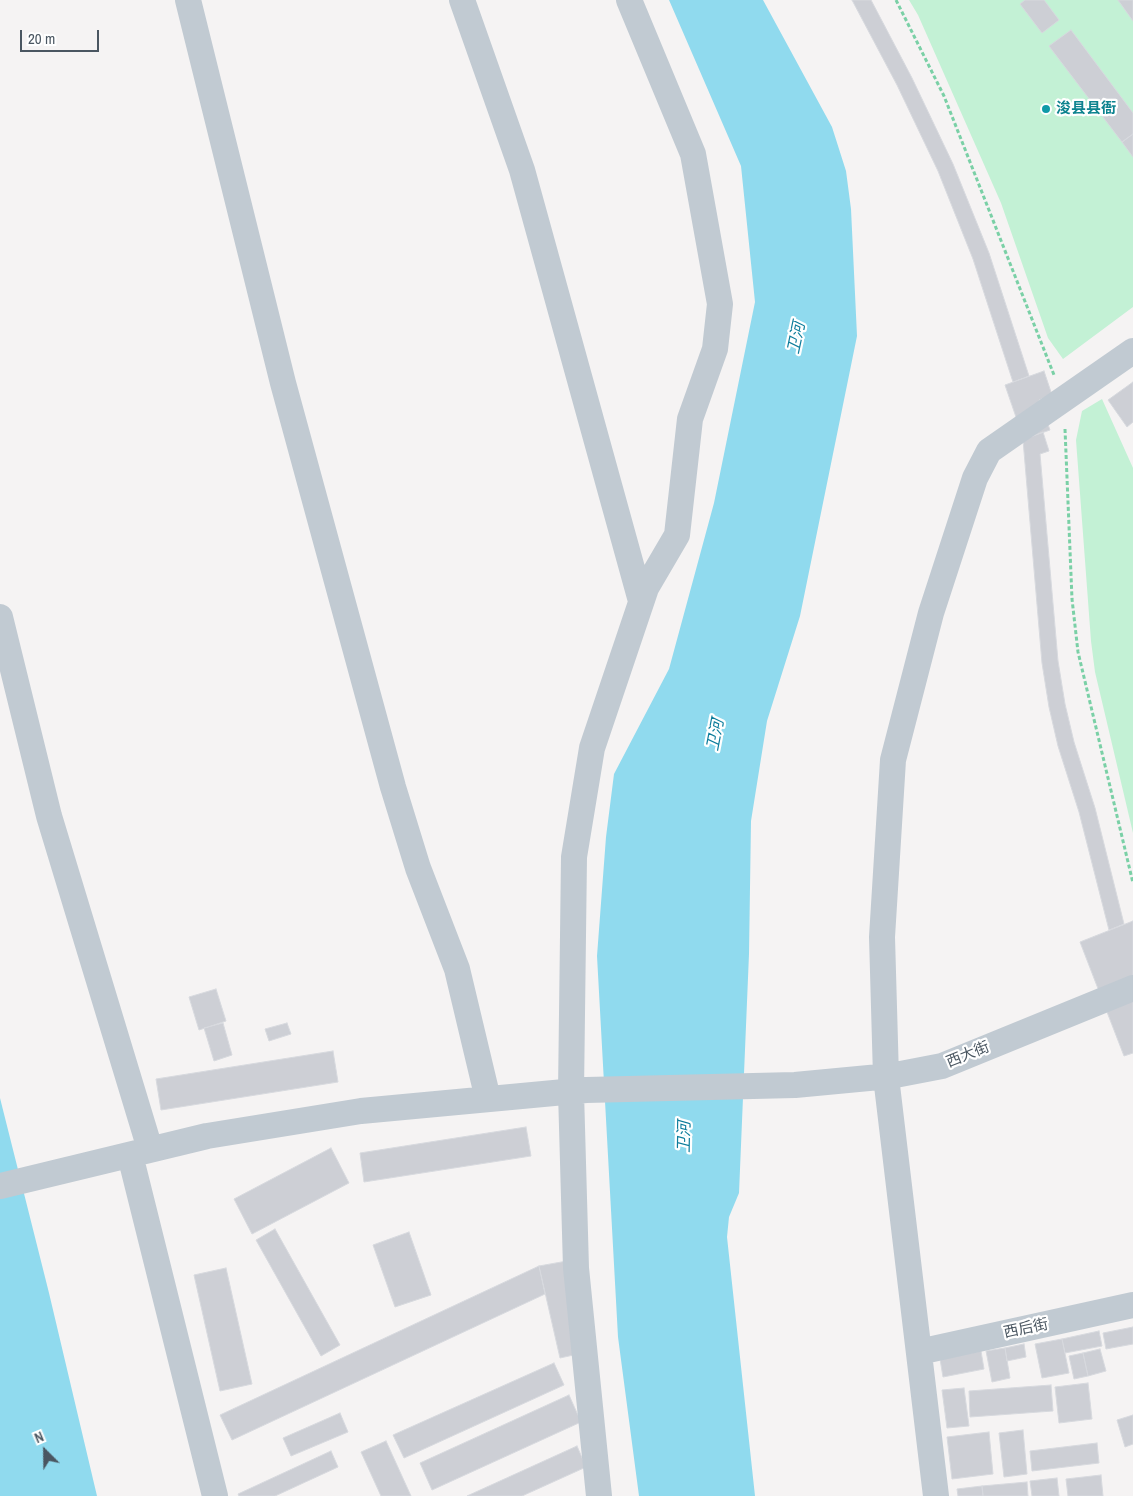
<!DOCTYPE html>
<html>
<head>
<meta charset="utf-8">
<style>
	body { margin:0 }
	#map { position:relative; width:1133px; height:1496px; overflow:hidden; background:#f5f3f3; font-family:"Archivo Narrow",sans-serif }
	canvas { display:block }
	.north { position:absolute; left:20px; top:1426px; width:50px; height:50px; -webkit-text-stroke:4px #fff; paint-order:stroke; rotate:337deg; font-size:14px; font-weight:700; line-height:20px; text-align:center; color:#4a5661 }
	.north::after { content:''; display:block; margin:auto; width:18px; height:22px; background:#4a5661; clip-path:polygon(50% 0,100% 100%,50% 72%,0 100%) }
	.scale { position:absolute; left:20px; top:30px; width:79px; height:22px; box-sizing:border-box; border:2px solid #4a5661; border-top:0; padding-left:6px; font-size:15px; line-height:18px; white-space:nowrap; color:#4a5661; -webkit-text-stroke:4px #fff; paint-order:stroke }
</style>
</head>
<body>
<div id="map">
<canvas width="1133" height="1496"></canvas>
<div class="north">N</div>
<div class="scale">20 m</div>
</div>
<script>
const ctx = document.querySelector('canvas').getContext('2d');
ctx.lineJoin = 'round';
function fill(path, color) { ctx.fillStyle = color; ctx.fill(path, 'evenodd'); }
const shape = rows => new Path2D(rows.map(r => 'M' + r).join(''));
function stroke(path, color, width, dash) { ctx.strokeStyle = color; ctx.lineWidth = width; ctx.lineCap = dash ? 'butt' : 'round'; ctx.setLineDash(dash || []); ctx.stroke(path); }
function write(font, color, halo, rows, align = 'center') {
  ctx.font = font + ' "Archivo Narrow","Noto Sans SC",sans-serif'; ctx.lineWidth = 4.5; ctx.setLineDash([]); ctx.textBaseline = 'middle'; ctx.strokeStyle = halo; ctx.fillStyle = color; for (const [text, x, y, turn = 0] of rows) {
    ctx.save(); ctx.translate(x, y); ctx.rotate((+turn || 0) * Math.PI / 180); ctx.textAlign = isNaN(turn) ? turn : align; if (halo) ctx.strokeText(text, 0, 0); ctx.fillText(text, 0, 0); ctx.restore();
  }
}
fill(shape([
	[909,0,1133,0,1133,307,1063,359,1048,338,1001,203,918,15],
	[1102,399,1133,468,1133,833,1095,672,1091,641,1076,440,1082,411]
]), '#c3f1d5');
fill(shape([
	[669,0,763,0,832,127,846,171,851,209,857,336,800,616,767,721,751,821,749,954,739,1193,729,1217,727,1237,755,1496,639,1496,618,1337,597,956,606,837,614,774,669,669,714,503,755,302,741,166],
	[0,1098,49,1293,97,1496,0,1496]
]), '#90daee');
const building = shape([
	[852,0,871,0,912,78,953,164,989,253,1029,376,1013,382,973,259,938,171,897,85,852,0],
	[1025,0,1044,0,1059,20,1042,33,1020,4,1025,0],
	[1118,0,1133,0,1133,21,1118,0],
	[1071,30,1133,113,1133,134,1122,142,1049,46,1071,30],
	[1133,134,1133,157,1122,142,1133,134],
	[1044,371,1052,395,1039,400,1050,430,1030,437,1017,420,1005,385,1044,371],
	[1133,382,1133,422,1127,427,1108,400,1133,382],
	[1043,432,1049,451,1040,454,1058,661,1065,704,1074,742,1095,808,1124,924,1109,930,1079,812,1058,746,1049,707,1042,663,1023,440,1043,432],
	[1133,921,1133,1053,1124,1056,1080,942,1133,921],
	[216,989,226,1021,199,1030,189,997,216,989],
	[223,1023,232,1055,214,1061,204,1028,223,1023],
	[287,1023,291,1034,269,1041,265,1029,287,1023],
	[333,1051,338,1082,161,1110,156,1079,333,1051],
	[526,1127,531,1156,364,1182,360,1153,526,1127],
	[331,1148,349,1183,252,1234,234,1199,331,1148],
	[275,1229,340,1345,321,1356,256,1240,275,1229],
	[409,1232,431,1295,395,1307,373,1245,409,1232],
	[567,1261,587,1352,560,1358,539,1266,567,1261],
	[539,1266,545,1294,232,1440,220,1415,539,1266],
	[226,1268,252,1384,220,1391,194,1275,226,1268],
	[1133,1327,1133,1344,1106,1349,1103,1333,1133,1327],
	[1099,1331,1102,1346,1065,1353,1062,1339,1099,1331],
	[1062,1339,1069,1373,1042,1378,1035,1344,1062,1339],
	[1024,1344,1026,1357,1007,1361,1005,1348,1024,1344],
	[1005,1348,1010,1378,992,1382,986,1351,1005,1348],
	[1100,1349,1106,1371,1088,1376,1083,1353,1100,1349],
	[981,1351,984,1369,943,1377,940,1359,981,1351],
	[1083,1353,1088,1376,1074,1379,1069,1356,1083,1353],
	[554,1363,564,1385,404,1458,393,1435,554,1363],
	[1088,1383,1092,1419,1059,1423,1055,1387,1088,1383],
	[1051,1385,1053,1411,970,1417,969,1391,1051,1385],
	[964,1388,969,1426,947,1428,942,1390,964,1388],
	[569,1395,581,1422,432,1490,420,1463,569,1395],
	[340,1413,348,1432,291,1456,283,1438,340,1413],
	[1133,1415,1133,1444,1125,1447,1117,1420,1133,1415],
	[1023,1430,1027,1474,1004,1477,999,1433,1023,1430],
	[989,1432,993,1474,952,1479,947,1437,989,1432],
	[386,1441,411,1496,381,1496,361,1452,386,1441],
	[1097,1443,1099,1463,1032,1471,1030,1451,1097,1443],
	[577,1446,586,1467,522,1496,467,1496,577,1446],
	[331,1451,338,1467,275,1496,239,1496,238,1494,331,1451],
	[1101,1475,1103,1496,1068,1496,1066,1479,1101,1475],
	[1057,1478,1059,1496,1032,1496,1030,1481,1057,1478],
	[1027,1482,1028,1496,983,1496,982,1486,1027,1482],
	[982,1486,983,1496,958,1496,957,1489,982,1486]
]);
fill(building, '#cdcfd5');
stroke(building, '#d7d9de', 1);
stroke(shape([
	[896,0,944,96,1054,375],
	[1065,429,1072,599,1078,652,1133,883]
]), '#7ad0a6', 3, [4, 2.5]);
stroke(shape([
	[188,0,283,383,393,787,418,868,457,969,488,1099],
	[462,0,522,170,641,601],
	[0,617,49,816,150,1149],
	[133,1167,215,1496],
	[0,1186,207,1136,361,1111,586,1090,795,1085,890,1076,942,1066,1133,988],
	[919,1352,1133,1305],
	[599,1496,576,1268,571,1092,574,857,592,748,646,588,677,535,690,419,715,349,720,304,693,154,629,0],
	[936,1496,886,1077,882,937,893,760,931,613,975,478,989,451,1133,351]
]), '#c1cad2', 26);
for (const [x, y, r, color] of [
	[1046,109,5,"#0f9aa8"]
]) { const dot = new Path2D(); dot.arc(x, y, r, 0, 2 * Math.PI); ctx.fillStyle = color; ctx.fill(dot); stroke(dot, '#fff', 2); }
write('bold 15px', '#0d838f', '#fff', [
	["浚县县衙",1056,109]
], 'left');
write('15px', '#4a5661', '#fff', [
	["西大街",968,1055,-22],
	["西后街",1026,1329,-12]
]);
write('italic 16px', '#0c7c9b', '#fff', [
	["卫河",797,338,-78],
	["卫河",716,735,-79],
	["卫河",685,1137,-89]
]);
</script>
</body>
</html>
